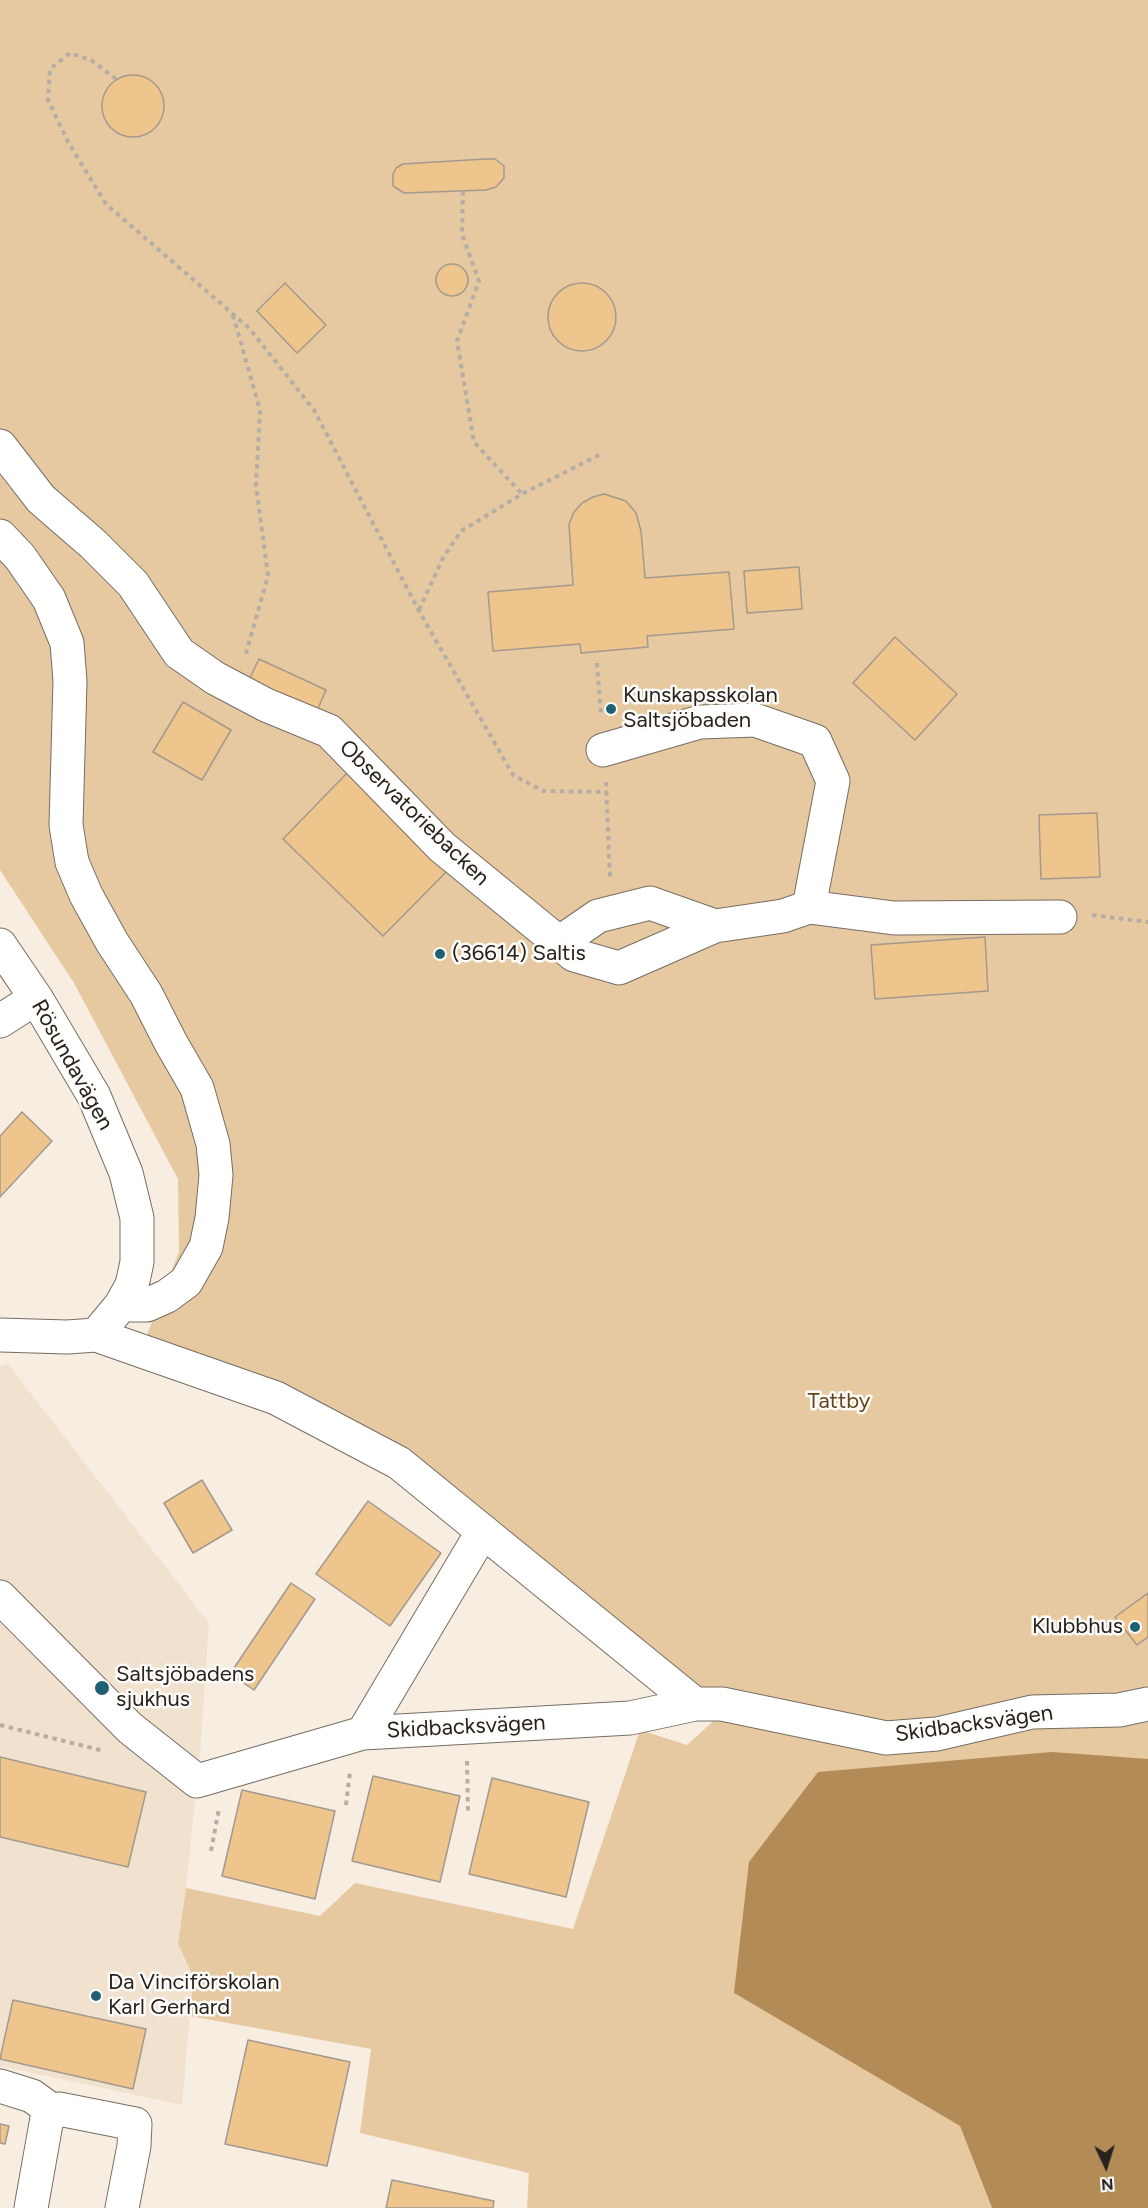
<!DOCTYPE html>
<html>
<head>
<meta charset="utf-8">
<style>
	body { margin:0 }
	#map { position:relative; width:1148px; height:2208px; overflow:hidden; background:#f7ede1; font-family:Figtree,sans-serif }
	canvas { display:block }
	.north { position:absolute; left:1076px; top:2136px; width:60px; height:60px; -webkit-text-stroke:4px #fefcf9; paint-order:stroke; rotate:176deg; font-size:16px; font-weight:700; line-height:24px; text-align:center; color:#26221e }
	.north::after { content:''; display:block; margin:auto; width:21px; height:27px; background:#26221e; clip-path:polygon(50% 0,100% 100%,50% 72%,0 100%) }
</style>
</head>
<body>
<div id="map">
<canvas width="1148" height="2208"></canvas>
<div class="north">N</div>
</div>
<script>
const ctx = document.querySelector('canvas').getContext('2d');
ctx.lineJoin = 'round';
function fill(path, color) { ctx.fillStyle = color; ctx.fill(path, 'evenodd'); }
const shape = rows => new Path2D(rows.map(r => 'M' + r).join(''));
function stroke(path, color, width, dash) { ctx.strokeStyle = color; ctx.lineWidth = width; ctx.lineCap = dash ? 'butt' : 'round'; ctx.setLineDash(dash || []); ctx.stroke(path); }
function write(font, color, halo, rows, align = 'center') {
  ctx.font = font + ' Figtree,sans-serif'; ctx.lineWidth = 5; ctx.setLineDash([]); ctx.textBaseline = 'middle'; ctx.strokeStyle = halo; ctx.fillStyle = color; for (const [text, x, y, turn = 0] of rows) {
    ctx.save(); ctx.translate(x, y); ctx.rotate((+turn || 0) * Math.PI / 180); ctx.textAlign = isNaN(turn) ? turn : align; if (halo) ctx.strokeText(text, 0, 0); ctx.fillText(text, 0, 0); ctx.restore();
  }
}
fill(shape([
	[8,1364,209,1623,200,1753,186,1888,178,1944,193,1976,182,2105,0,2066,0,1366]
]), '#f1e2cf');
fill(shape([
	[0,0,1148,0,1148,2018,734,1993,960,2126,992,2208,527,2208,529,2173,360,2133,371,2049,190,2016,193,1976,178,1944,186,1888,320,1916,355,1883,573,1929,640,1730,687,1745,728,1708,478,1513,145,1340,179,1252,178,1179,74,983,0,870]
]), '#e6c8a1');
fill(shape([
	[1052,1752,1148,1759,1148,2208,992,2208,960,2126,734,1993,749,1862,818,1772]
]), '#b38b56');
const building = shape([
	'102 106a31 31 0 1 1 62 0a31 31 0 1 1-62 0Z',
	[485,159,495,159,504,166,504,178,496,187,486,190,404,193,393,186,393,174,396,168,403,164,485,159],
	'436 280a16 16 0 1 1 32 0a16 16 0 1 1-32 0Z',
	'548 317a34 34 0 1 1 68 0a34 34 0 1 1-68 0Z',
	[285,283,326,325,297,353,257,311,285,283],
	[604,494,626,501,636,513,641,531,645,578,729,572,734,629,647,636,648,647,581,653,580,644,493,651,488,592,573,585,569,524,574,512,582,503,593,497,604,494],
	[799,567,802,609,747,613,744,571,799,567],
	[895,637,957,694,915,740,853,683,895,637],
	[259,659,326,690,316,713,248,682,259,659],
	[183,702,231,730,202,780,153,752,183,702],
	[350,770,450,868,383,936,283,839,350,770],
	[1097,813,1100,877,1041,879,1039,815,1097,813],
	[985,937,988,991,875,999,871,945,985,937],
	[22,1112,52,1141,0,1197,0,1136,22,1112],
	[202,1480,232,1530,193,1553,164,1503,202,1480],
	[368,1501,441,1553,390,1626,316,1574,368,1501],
	[291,1583,315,1599,254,1690,230,1674,291,1583],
	[1148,1593,1148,1637,1137,1645,1115,1617,1148,1593],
	[0,1757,146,1792,128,1867,0,1837,0,1757],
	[373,1776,460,1796,440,1882,352,1861,373,1776],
	[492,1778,589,1802,566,1897,469,1874,492,1778],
	[242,1790,335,1811,315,1899,222,1876,242,1790],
	[13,2000,146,2029,133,2089,0,2059,13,2000],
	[248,2040,350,2062,327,2166,225,2144,248,2040],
	[0,2124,9,2126,5,2144,0,2143,0,2124],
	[392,2180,494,2201,493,2208,386,2208,392,2180]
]);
fill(building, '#efc58e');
stroke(building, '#a3998e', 1.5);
const minor = shape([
	[0,446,41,499,93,544,133,584,179,653,215,678,266,705,329,731,442,847,574,955,619,968,715,926,783,916,809,907,833,781,815,741,755,720,700,722,603,750],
	[0,536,20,557,49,599,67,643,70,681,66,825,72,862,86,895,112,942,146,994,171,1043,197,1088,213,1144,216,1175,212,1218,206,1247,186,1282,167,1296,147,1305,121,1305],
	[809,907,894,918,1060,917],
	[559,943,598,916,650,903,715,926],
	[0,945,36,998,94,1096,126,1173,137,1218,137,1262,132,1285,121,1305,96,1335,67,1337,0,1335],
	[0,1021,36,998],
	[96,1335,276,1398,399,1463,695,1704,722,1704,886,1738,937,1734,1032,1712,1119,1710,1148,1704],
	[483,1531,363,1733,630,1718,695,1704],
	[0,1597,130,1728,197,1781,363,1733],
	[0,2086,32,2096,54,2112],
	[31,2208,47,2118,59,2109,135,2124,134,2146,122,2208]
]);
stroke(minor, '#766e63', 35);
stroke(shape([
	[116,79,91,60,70,53,50,69,48,100,68,142,106,204,249,328,314,410,419,611,513,775,543,791,607,792],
	[463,191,462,234,479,281,457,341,474,442,522,494],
	[233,315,260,410,256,485,268,576,245,657],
	[419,610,443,558,461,531,522,494,603,453],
	[597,663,601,715],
	[606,782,610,879],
	[1092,915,1148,922],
	[0,1725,104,1751],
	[467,1761,468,1812],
	[346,1805,350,1772],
	[211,1851,219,1809]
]), '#b6aea4', 4, [4.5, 4.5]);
stroke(minor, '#fff', 33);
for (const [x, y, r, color] of [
	[611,709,6,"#206075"],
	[440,954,6,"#206075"],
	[1135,1627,6,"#206075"],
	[102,1688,8,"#206075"],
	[96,1996,6,"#206075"]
]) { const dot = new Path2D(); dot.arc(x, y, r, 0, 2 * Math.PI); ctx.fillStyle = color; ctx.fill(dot); stroke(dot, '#fefcf9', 2); }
write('22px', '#26221e', '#fefcf9', [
	["Kunskapsskolan",623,696],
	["Saltsjöbaden",623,721],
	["(36614) Saltis",452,954],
	["Klubbhus",1123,1627,"right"],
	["Saltsjöbadens",116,1675],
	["sjukhus",116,1700],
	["Da Vinciförskolan",108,1983],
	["Karl Gerhard",108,2008]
], 'left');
write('22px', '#26221e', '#fefcf9', [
	["Observatoriebacken",414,813,44],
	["Rösundavägen",72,1065,61],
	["Skidbacksvägen",974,1724,-8],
	["Skidbacksvägen",466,1727,-3]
]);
write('22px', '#62451c', '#fefcf9', [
	["Tattby",839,1402]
]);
</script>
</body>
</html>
